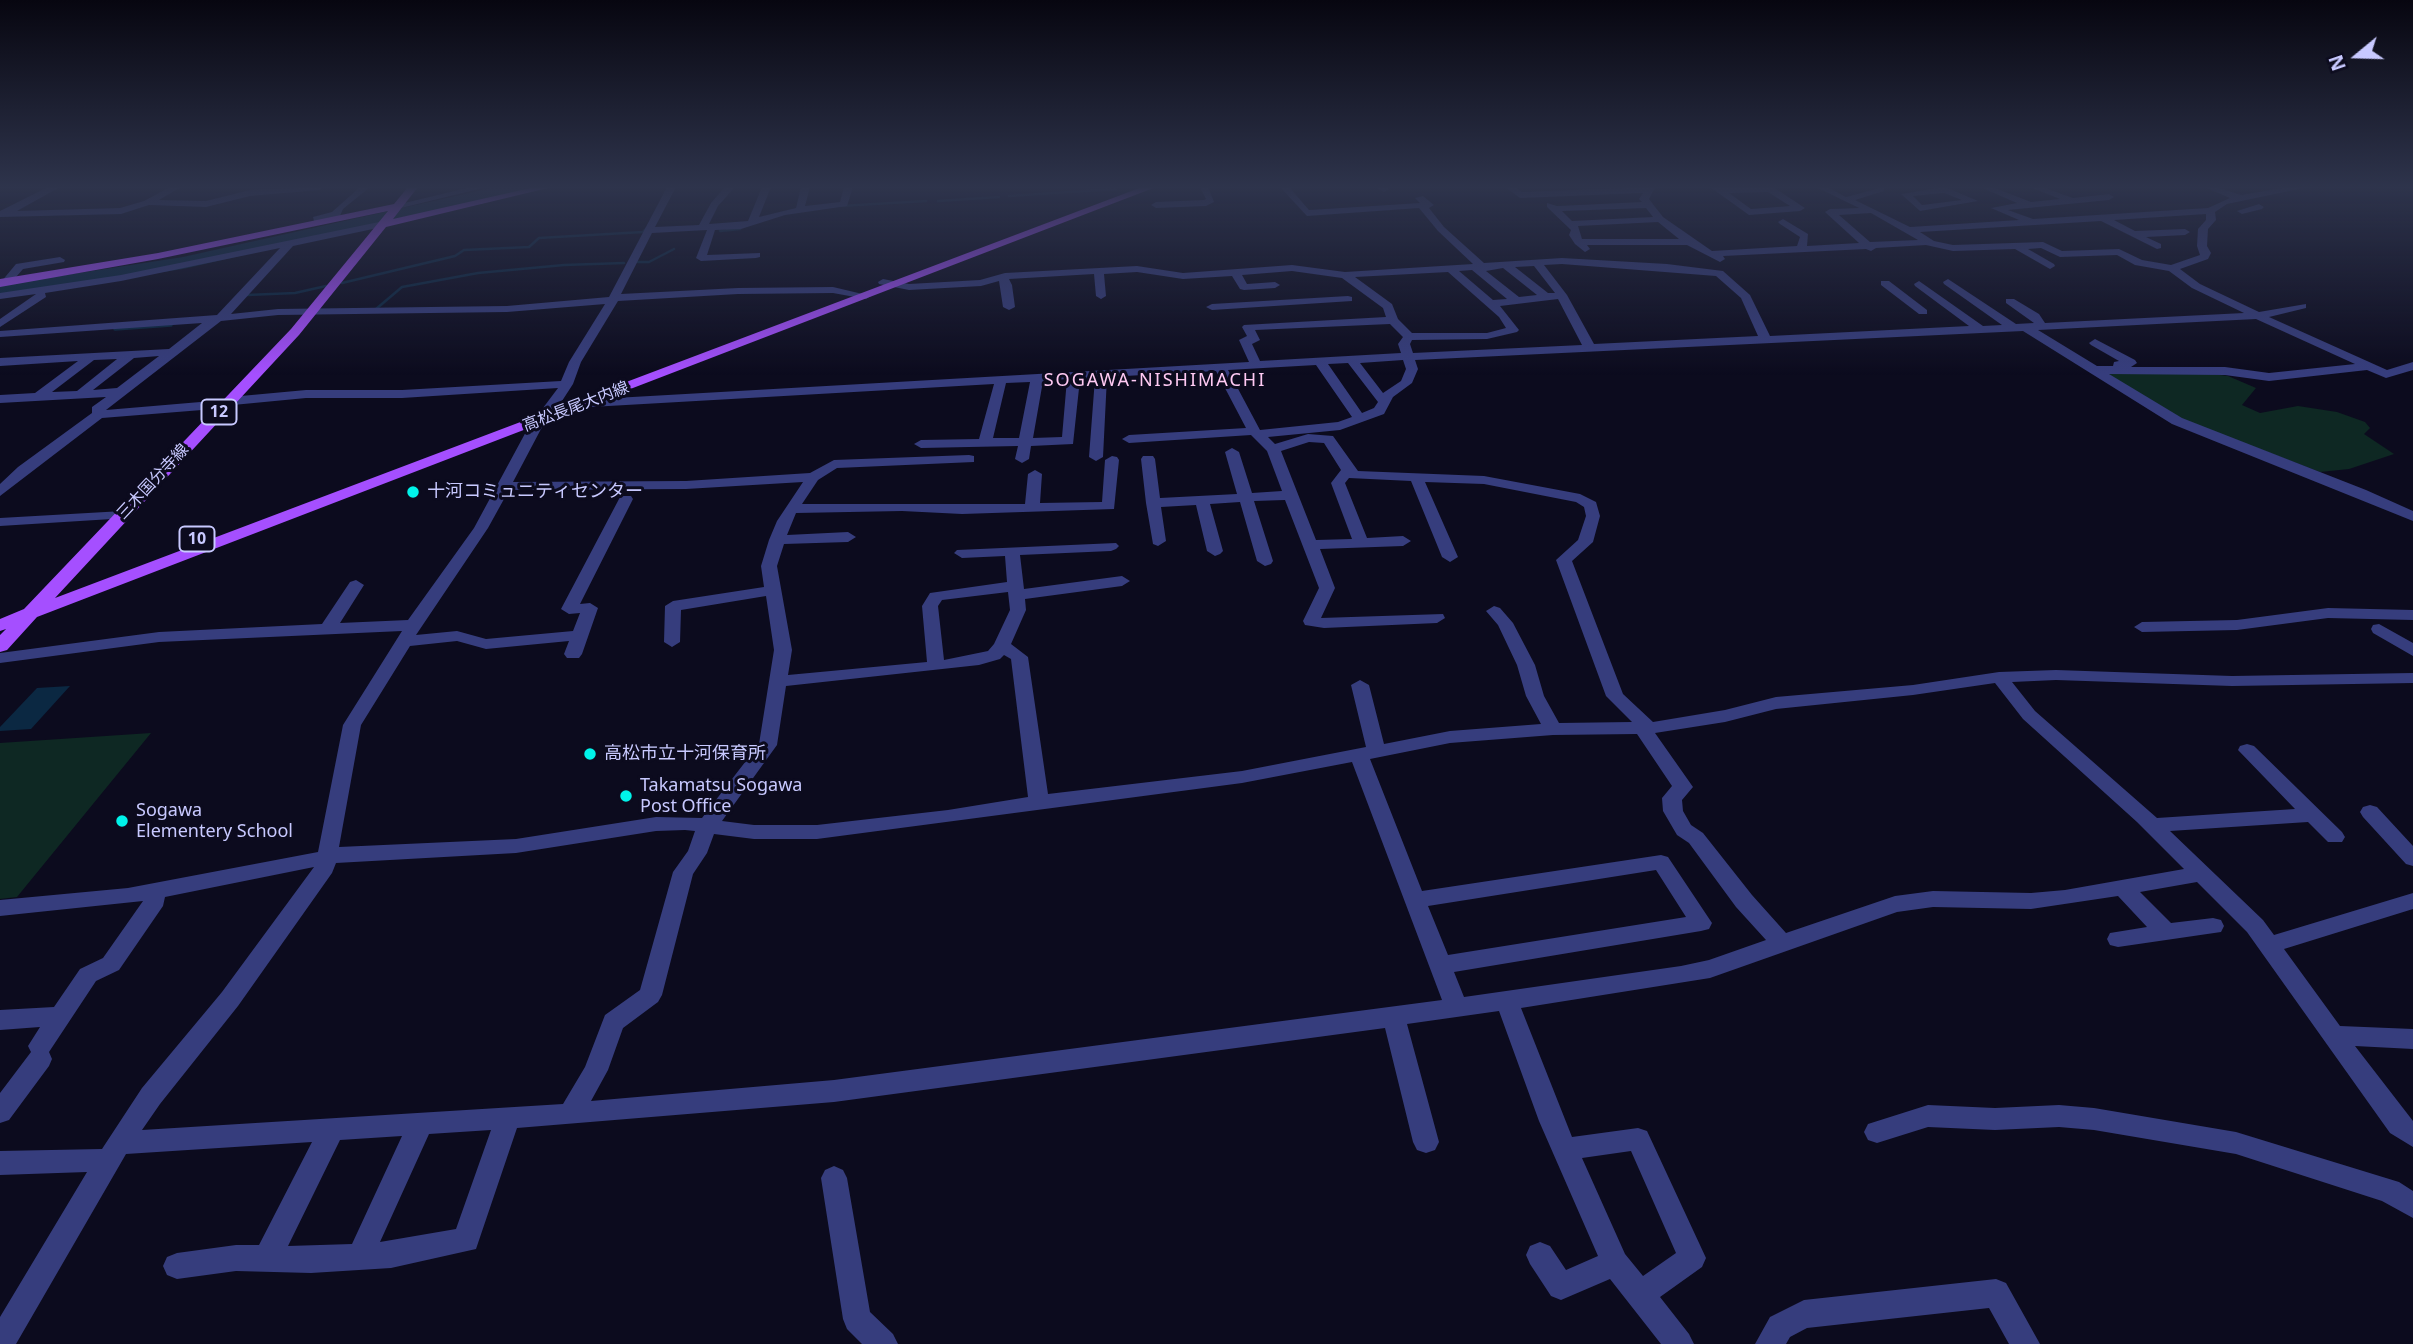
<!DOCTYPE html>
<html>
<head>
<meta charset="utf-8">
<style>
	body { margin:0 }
	#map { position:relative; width:2413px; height:1344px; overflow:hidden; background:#0c0b1e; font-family:"Noto Sans",sans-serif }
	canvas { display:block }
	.north { position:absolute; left:2322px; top:21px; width:70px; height:70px; -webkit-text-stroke:5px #0c0b1e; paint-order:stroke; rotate:251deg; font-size:19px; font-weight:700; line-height:28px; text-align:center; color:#c8c9ff }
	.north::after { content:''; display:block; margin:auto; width:24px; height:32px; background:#c8c9ff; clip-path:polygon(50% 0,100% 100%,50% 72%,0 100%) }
</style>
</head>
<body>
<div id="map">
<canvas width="2413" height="1344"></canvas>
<div class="north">N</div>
</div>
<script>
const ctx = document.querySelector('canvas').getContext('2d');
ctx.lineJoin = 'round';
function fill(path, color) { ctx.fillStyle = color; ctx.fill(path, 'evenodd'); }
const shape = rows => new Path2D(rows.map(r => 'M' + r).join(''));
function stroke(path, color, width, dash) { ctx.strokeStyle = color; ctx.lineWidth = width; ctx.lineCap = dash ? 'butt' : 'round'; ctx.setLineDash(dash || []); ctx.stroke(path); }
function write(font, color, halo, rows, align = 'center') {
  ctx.font = font + ' "Noto Sans","Noto Sans JP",sans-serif'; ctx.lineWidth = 6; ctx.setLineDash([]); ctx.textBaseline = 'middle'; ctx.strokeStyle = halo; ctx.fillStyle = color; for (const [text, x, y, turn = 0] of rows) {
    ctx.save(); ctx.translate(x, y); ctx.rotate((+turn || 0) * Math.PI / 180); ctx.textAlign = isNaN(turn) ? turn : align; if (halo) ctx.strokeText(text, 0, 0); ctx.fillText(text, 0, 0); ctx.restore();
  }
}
fill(shape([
	[2103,372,2204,373,2228,376,2256,388,2242,405,2260,413,2298,406,2337,412,2365,422,2370,428,2364,434,2394,454,2349,469,2320,472,2178,418],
	[151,733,17,897,0,899,0,743]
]), '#0e2823');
fill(shape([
	[70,686,31,729,0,731,0,727,37,688]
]), '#0b2842');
stroke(shape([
	[1009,196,1116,189],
	[938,201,999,197],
	[841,206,926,201],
	[720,231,740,229],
	[638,262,649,262,674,249],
	[342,283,455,256,464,250,529,247,539,238,643,232,647,228],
	[247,295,295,293,326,286],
	[376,309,402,287,478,273,564,265,624,263]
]), '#0b2842', 2.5);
stroke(shape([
	[115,329,171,325]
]), '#0b2842', 3.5);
fill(shape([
	[496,187,527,187,518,192,183,269,0,297,0,285,183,257,496,187]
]), '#0b2842');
fill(shape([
	[48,187,60,187,17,211,120,208,144,201,170,187,181,187,159,200,206,201,250,190,324,187,319,190,250,196,206,207,149,205,121,214,0,217,0,211,48,187],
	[360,187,370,187,343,209,340,216,322,221,321,225,315,225,313,217,332,212,360,187],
	[471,187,487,187,397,209,392,206,471,187],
	[667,187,676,187,655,227,699,225,711,203,725,187,735,187,718,206,709,224,748,221,762,187,771,187,759,217,796,208,801,187,810,187,805,206,840,202,844,187,853,187,847,206,785,215,741,229,715,230,707,255,760,253,760,257,756,258,701,261,696,258,707,230,652,233,621,294,738,288,833,287,871,296,866,299,833,293,738,294,618,301,581,362,573,384,562,401,1249,362,1239,340,1247,336,1242,327,1244,325,1386,317,1383,308,1342,278,1292,271,1242,275,1247,284,1275,282,1280,285,1275,288,1244,290,1240,289,1232,276,1183,279,1137,272,1104,274,1106,296,1101,299,1096,296,1094,274,1009,279,1012,285,1015,307,1009,310,1003,307,999,281,981,286,909,290,879,284,878,282,883,279,909,284,980,280,1005,273,1137,266,1183,273,1292,265,1345,272,1473,264,1438,231,1419,208,1307,216,1280,187,1289,187,1309,210,1420,203,1415,198,1423,196,1434,205,1429,208,1444,227,1484,263,1562,258,1667,264,1723,271,1750,295,1770,336,1969,326,1915,286,1914,284,1919,281,1983,326,2002,325,1944,284,1943,282,1948,279,2016,324,2034,323,2006,303,2006,299,2014,299,2039,314,2045,323,2244,313,2192,288,2169,271,2135,265,2117,255,2060,257,2041,248,2028,249,2054,264,2055,266,2050,269,2015,249,1953,251,1926,245,1876,248,1871,251,1866,249,1723,256,1725,259,1720,262,1687,245,1587,245,1590,249,1585,252,1575,244,1569,235,1571,230,1547,207,1547,203,1557,206,1642,202,1639,199,1643,193,1520,198,1505,187,1515,187,1522,192,1655,187,1649,199,1663,217,1712,251,1797,246,1800,237,1780,224,1778,222,1783,219,1808,234,1807,246,1859,243,1825,212,1830,209,1859,208,1816,187,1827,187,1846,197,1884,187,1884,191,1855,200,1910,227,2019,220,1991,208,2017,203,1980,187,1992,187,2031,202,2060,199,2030,187,2042,187,2073,198,2109,194,2114,197,2109,200,2008,210,2033,219,2208,208,2230,198,2204,187,2216,187,2241,195,2289,187,2308,187,2227,204,2215,212,2216,220,2208,229,2207,246,2211,253,2208,259,2180,269,2200,284,2259,312,2306,304,2306,308,2269,317,2387,370,2413,362,2413,370,2386,378,2367,370,2269,381,2225,375,2109,374,2182,418,2366,490,2413,511,2413,521,2172,424,2023,331,1415,360,1418,369,1412,383,1393,397,1384,414,1340,430,1268,437,1275,444,1308,434,1333,436,1358,471,1484,476,1580,494,1596,502,1600,516,1593,542,1572,561,1623,694,1653,722,1725,710,1776,697,1913,685,1999,672,2056,670,2232,676,2413,673,2413,683,2232,686,2056,680,2012,682,2035,711,2157,818,2295,809,2238,750,2240,746,2247,744,2254,746,2342,832,2345,837,2342,842,2328,842,2308,822,2170,831,2263,920,2274,935,2413,893,2413,909,2284,949,2340,1026,2413,1029,2413,1049,2355,1046,2413,1121,2413,1147,2390,1133,2247,932,2197,882,2140,892,2171,923,2213,918,2221,920,2224,926,2221,932,2118,947,2110,945,2107,939,2110,933,2147,927,2118,896,2031,909,1933,907,1897,912,1710,978,1521,1008,1572,1137,1638,1128,1647,1131,1706,1258,1702,1267,1660,1297,1689,1334,1694,1344,1661,1344,1610,1279,1561,1300,1551,1296,1530,1264,1526,1255,1530,1246,1540,1242,1550,1246,1566,1270,1598,1256,1539,1121,1499,1011,1407,1024,1439,1142,1435,1150,1426,1153,1417,1150,1413,1142,1385,1028,834,1102,517,1128,476,1249,391,1268,311,1273,236,1271,177,1279,167,1275,163,1266,167,1257,177,1253,236,1245,259,1245,312,1142,126,1154,16,1344,0,1344,0,1317,87,1172,0,1175,0,1151,102,1149,142,1088,222,992,314,867,165,897,163,906,119,970,96,981,49,1052,52,1059,49,1066,9,1120,0,1123,0,1093,31,1052,28,1046,40,1027,0,1030,0,1010,54,1007,80,969,103,958,143,901,0,916,0,900,128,888,318,852,343,725,402,631,159,642,0,663,0,653,159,632,322,624,350,582,356,580,364,585,340,623,408,620,474,528,528,428,558,388,402,398,306,398,233,405,227,408,102,418,0,496,0,484,18,467,92,413,92,407,106,397,0,403,0,395,35,393,78,361,0,366,0,358,169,349,202,323,0,337,0,331,217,315,280,248,121,281,45,293,46,297,0,327,0,319,36,294,0,299,0,293,121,275,384,221,387,222,387,226,293,246,231,314,278,309,507,306,609,297,667,187],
	[1646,208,1653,217,1572,221,1562,211,1646,208],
	[1871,213,1918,240,1870,242,1839,215,1871,213],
	[2206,214,2206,220,2198,229,2197,246,2200,255,2171,265,2142,260,2119,249,2062,251,2043,242,1953,245,1934,241,1920,232,2101,221,2157,249,2161,248,2161,244,2146,237,2185,235,2190,232,2185,229,2135,231,2114,220,2206,214],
	[1658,222,1679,239,1582,239,1578,226,1658,222],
	[1562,264,1716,276,1741,298,1758,336,1594,344,1567,295,1544,265,1562,264],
	[1534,266,1555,293,1548,293,1515,267,1534,266],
	[1503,268,1537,295,1519,297,1486,271,1503,268],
	[1472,270,1507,299,1493,300,1459,271,1472,270],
	[1448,272,1499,317,1506,328,1487,333,1412,333,1398,319,1392,304,1355,277,1448,272],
	[1558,299,1582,345,1413,353,1410,344,1412,340,1487,339,1517,332,1519,330,1500,306,1558,299],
	[605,304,569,362,561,381,402,390,306,390,230,397,224,400,106,410,221,321,278,315,507,312,605,304],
	[2256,319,2355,364,2269,373,2225,367,2131,367,2137,363,2135,360,2095,339,2089,343,2091,345,2119,361,2114,362,2113,366,2097,366,2038,330,2256,319],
	[1390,324,1403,337,1398,344,1401,353,1260,361,1252,344,1260,340,1255,330,1390,324],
	[159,356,117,388,93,390,134,358,159,356],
	[117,359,77,391,52,392,94,360,117,359],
	[1403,360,1406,369,1401,381,1383,393,1360,363,1403,360],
	[1348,363,1378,402,1374,408,1362,413,1328,364,1348,363],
	[1316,365,1352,417,1338,422,1260,430,1228,370,1316,365],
	[1216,371,1246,428,1129,435,1122,439,1129,443,1251,435,1267,451,1282,491,1252,493,1239,452,1232,448,1225,452,1237,494,1160,498,1155,459,1153,456,1143,456,1141,459,1146,503,1153,544,1158,546,1166,541,1161,507,1196,505,1207,551,1215,556,1220,554,1223,551,1210,504,1240,502,1257,561,1265,566,1271,564,1273,561,1254,501,1285,500,1319,588,1303,621,1305,625,1324,628,1437,623,1445,618,1443,614,1321,618,1335,588,1320,549,1403,546,1411,541,1403,536,1367,538,1345,483,1349,478,1411,481,1442,557,1450,562,1458,557,1425,482,1484,484,1576,502,1584,507,1586,516,1578,540,1556,560,1606,696,1632,722,1559,723,1544,696,1535,665,1513,623,1500,608,1494,606,1486,611,1498,625,1517,665,1526,696,1541,724,1450,731,1384,744,1369,685,1360,680,1351,685,1366,747,1242,771,1048,794,1028,657,1011,644,1026,610,1025,599,1122,586,1130,581,1122,576,1024,589,1020,555,1111,551,1116,549,1119,546,1116,543,957,550,954,553,962,558,1005,556,1007,582,930,593,922,606,927,662,788,675,792,650,777,566,784,544,848,542,856,537,848,532,787,535,796,513,902,511,962,514,1114,509,1119,460,1117,457,1112,456,1105,460,1102,502,1040,503,1042,474,1035,470,1028,474,1025,504,802,504,818,480,837,468,974,462,974,456,969,455,834,460,810,473,686,481,513,482,541,429,556,409,994,384,979,439,921,440,914,444,921,448,1018,446,1015,459,1022,463,1029,459,1031,446,1073,444,1080,379,1095,378,1089,457,1096,461,1103,457,1107,377,1216,371],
	[1067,379,1062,437,1033,438,1043,381,1067,379],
	[1030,382,1019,438,993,438,1006,383,1030,382],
	[1309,442,1324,443,1341,470,1331,483,1352,539,1316,540,1281,451,1309,442],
	[803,482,777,521,769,540,761,566,764,587,673,601,665,606,664,642,672,647,680,642,681,610,766,596,774,650,759,744,702,818,656,817,516,839,339,847,361,725,410,646,457,641,486,649,569,641,564,654,567,658,579,658,582,654,598,608,590,603,580,604,633,499,631,496,621,496,619,499,561,609,569,614,580,613,573,631,486,639,457,631,416,635,488,528,509,490,686,489,803,482],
	[1008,592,1010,610,994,644,988,651,944,660,938,606,942,600,1008,592],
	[1004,655,1011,659,1028,797,948,810,817,825,754,825,722,821,777,745,786,686,979,665,1000,659,1004,655],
	[1995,683,2023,719,2137,822,2184,869,2065,890,2031,893,1933,891,1895,896,1786,933,1752,895,1703,833,1691,825,1683,811,1682,800,1693,787,1655,733,1725,722,1776,709,1913,695,1995,683],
	[1637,734,1672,786,1662,798,1663,811,1677,835,1689,843,1736,907,1766,940,1709,960,1681,966,1464,997,1454,972,1701,931,1709,929,1712,923,1668,857,1661,855,1422,891,1370,759,1450,743,1553,735,1637,734],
	[1352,762,1442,1000,834,1080,591,1101,608,1070,623,1028,658,1002,662,995,693,874,707,853,714,834,754,839,817,839,1242,783,1352,762],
	[685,830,695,831,688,851,673,872,640,990,605,1015,585,1067,563,1104,142,1130,160,1104,238,1006,332,873,336,863,516,853,656,831,685,830],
	[1656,870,1686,917,1448,955,1428,906,1656,870],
	[491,1130,456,1229,380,1242,429,1134,491,1130],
	[402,1136,352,1244,288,1246,340,1140,402,1136],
	[1631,1151,1676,1253,1643,1276,1625,1254,1582,1158,1631,1151],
	[1200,187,1208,187,1214,202,1206,206,1156,208,1151,205,1156,202,1204,200,1206,199,1200,187],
	[1375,187,1387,187,1389,189,1384,192,1375,187],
	[1710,187,1773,187,1805,208,1800,211,1749,215,1710,187],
	[1768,192,1790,206,1751,209,1729,193,1768,192],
	[1945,187,1978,201,1920,211,1901,194,1945,187],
	[1944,193,1962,200,1922,205,1913,196,1944,193],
	[2259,204,2264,207,2262,209,2242,214,2237,211,2259,204],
	[60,257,65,260,64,262,23,269,10,284,1,282,16,264,60,257],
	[1881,281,1889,281,1927,310,1927,314,1919,314,1881,285,1881,281],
	[1348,296,1352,297,1352,301,1212,310,1206,307,1212,304,1348,296],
	[123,511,128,512,130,515,128,518,0,526,0,518,123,511],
	[2328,608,2413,610,2413,620,2328,618,2237,630,2142,632,2134,627,2142,622,2237,620,2328,608],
	[2379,624,2413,643,2413,656,2373,633,2371,629,2373,625,2379,624],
	[2370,805,2377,807,2413,846,2413,866,2406,864,2363,817,2360,812,2363,807,2370,805],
	[1928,1105,1995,1108,2059,1105,2094,1108,2236,1132,2399,1182,2413,1191,2413,1218,2382,1201,2236,1154,2094,1130,2059,1127,1995,1130,1928,1127,1877,1143,1868,1140,1864,1132,1868,1124,1928,1105],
	[834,1166,843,1170,847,1178,870,1312,893,1334,898,1344,862,1344,847,1329,843,1319,821,1178,825,1170,834,1166],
	[1996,1279,2006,1283,2040,1344,2009,1344,1989,1308,1807,1328,1790,1337,1786,1344,1755,1344,1770,1317,1804,1300,1996,1279]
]), '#363d7d');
fill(shape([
	[408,187,418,187,393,219,535,187,552,187,386,227,299,335,55,598,1142,187,1156,187,37,617,7,650,0,652,0,635,6,629,0,631,0,619,24,609,291,329,388,211,158,259,0,287,0,279,158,253,394,204,408,187]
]), '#a54fff');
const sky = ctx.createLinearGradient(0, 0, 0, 375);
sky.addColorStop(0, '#070610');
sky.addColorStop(0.5, '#2e344c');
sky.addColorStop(1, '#2e344c00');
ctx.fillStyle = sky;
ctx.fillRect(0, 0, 2413, 375);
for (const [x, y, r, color] of [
	[413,492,7,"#00f3ea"],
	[590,754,7,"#00f3ea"],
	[626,796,7,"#00f3ea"],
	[122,821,7,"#00f3ea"]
]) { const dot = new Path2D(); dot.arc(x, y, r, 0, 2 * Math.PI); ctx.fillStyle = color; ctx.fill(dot); stroke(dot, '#0c0b1e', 2.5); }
write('16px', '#c8c9ff', '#0c0b1e', [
	["高松長尾大内線",576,407,-21],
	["三木国分寺線",153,482,-47]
]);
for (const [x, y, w] of [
	[219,412,35],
	[197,539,35]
]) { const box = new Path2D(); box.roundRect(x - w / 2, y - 12.5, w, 25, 5); ctx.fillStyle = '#0c0b1e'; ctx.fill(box); stroke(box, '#c8c9ff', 2); }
write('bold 16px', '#c8c9ff', null, [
	["12",219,412],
	["10",197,539]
]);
ctx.letterSpacing = '2px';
write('18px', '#ffcaf3', '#0c0b1e', [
	["SOGAWA-NISHIMACHI",1155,381]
]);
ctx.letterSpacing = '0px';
write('18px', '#c8c9ff', '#0c0b1e', [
	["十河コミュニティセンター",427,492],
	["高松市立十河保育所",604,754],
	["Takamatsu Sogawa",640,786],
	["Post Office",640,807],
	["Sogawa",136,811],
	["Elementery School",136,832]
], 'left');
</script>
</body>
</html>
